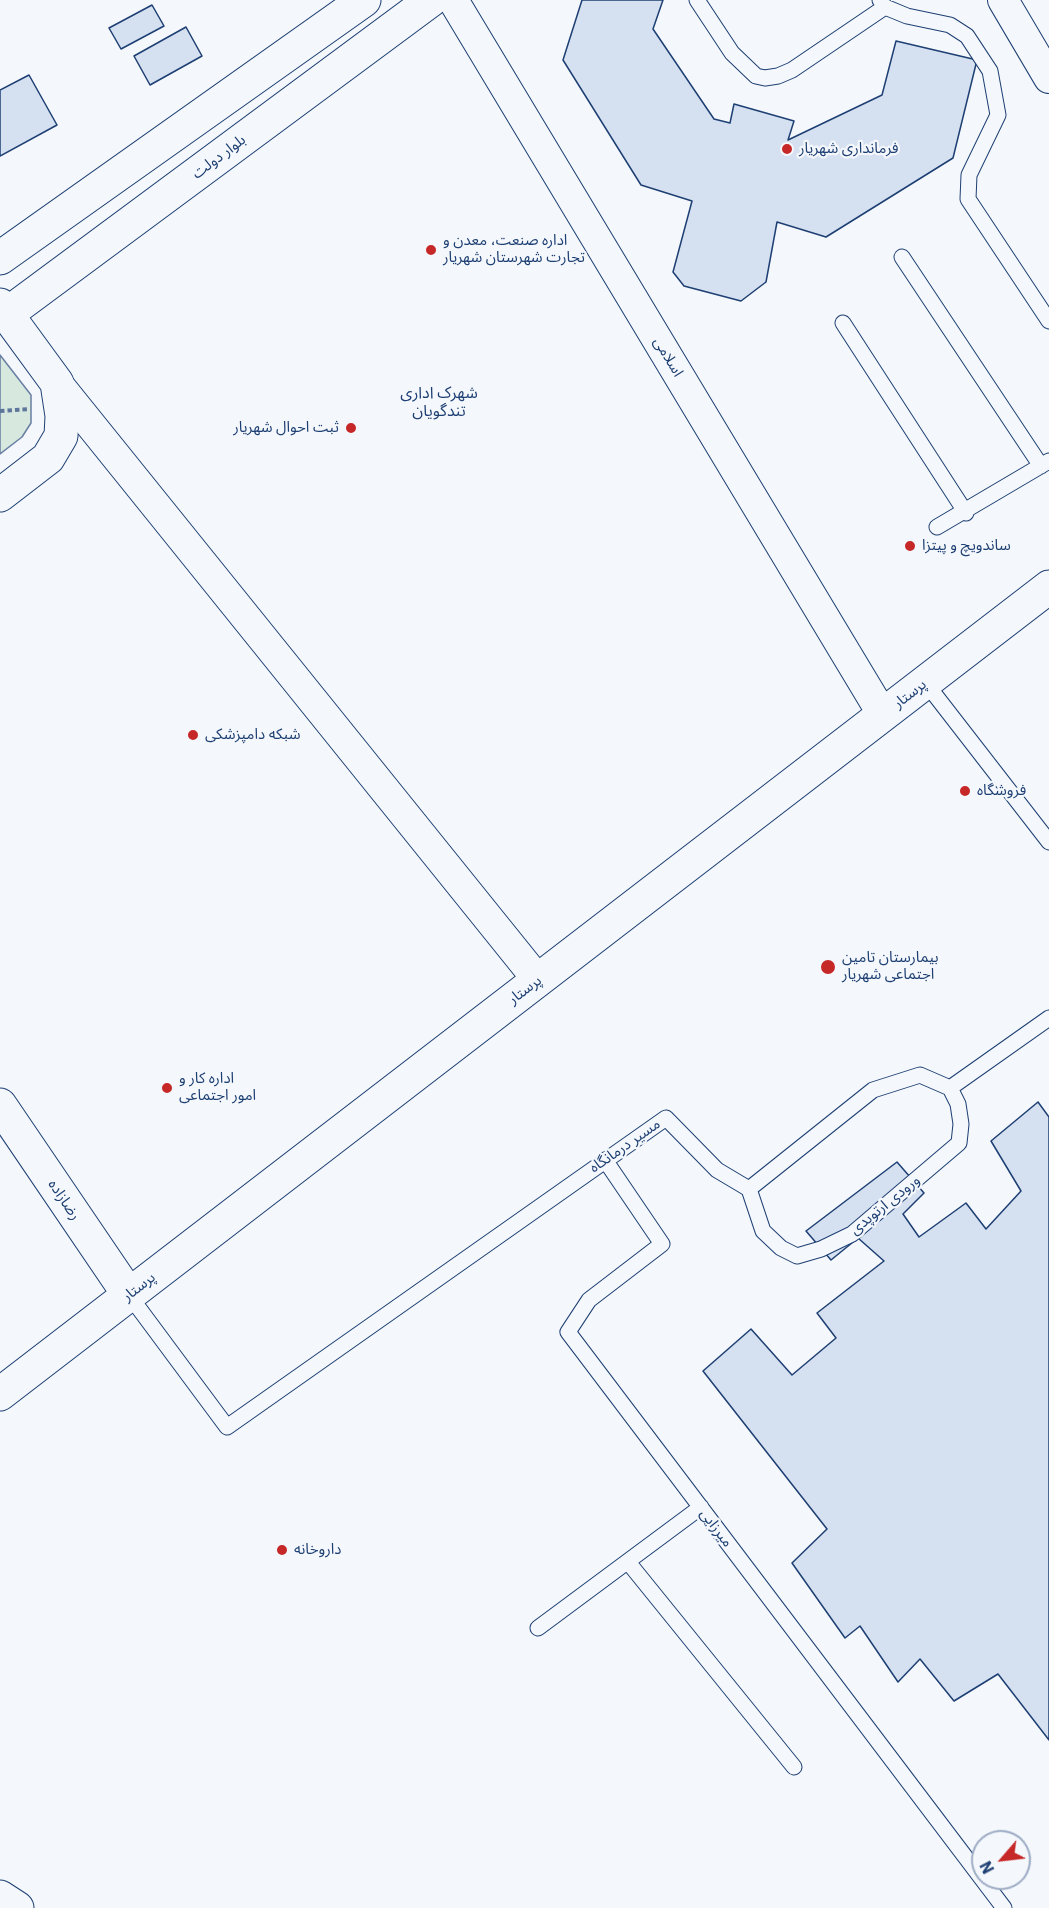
<!DOCTYPE html>
<html>
<head>
<meta charset="utf-8">
<style>
	body { margin:0 }
	#map { position:relative; width:1049px; height:1908px; overflow:hidden; background:#f4f7fb; font-family:"IBM Plex Sans",sans-serif }
	canvas { display:block }
	.north { position:absolute; left:971px; top:1830px; width:60px; height:60px; box-sizing:border-box; background:#f4f7fb; border:2px solid #9eadc5; border-radius:50%; rotate:242deg; font-size:16px; font-weight:700; line-height:24px; text-align:center; color:#1d3f73 }
	.north::after { content:''; display:block; margin:auto; width:21px; height:27px; background:#c62828; clip-path:polygon(50% 0,100% 100%,50% 72%,0 100%) }
</style>
</head>
<body>
<div id="map">
<canvas width="1049" height="1908"></canvas>
<div class="north">N</div>
</div>
<script>
const ctx = document.querySelector('canvas').getContext('2d');
ctx.lineJoin = 'round';
function fill(path, color) { ctx.fillStyle = color; ctx.fill(path, 'evenodd'); }
const shape = rows => new Path2D(rows.map(r => 'M' + r).join(''));
function stroke(path, color, width, dash) { ctx.strokeStyle = color; ctx.lineWidth = width; ctx.lineCap = dash ? 'butt' : 'round'; ctx.setLineDash(dash || []); ctx.stroke(path); }
function write(font, color, halo, rows, align = 'center') {
  ctx.font = font + ' "IBM Plex Sans","Noto Sans Arabic",sans-serif'; ctx.lineWidth = 4.5; ctx.setLineDash([]); ctx.textBaseline = 'middle'; ctx.strokeStyle = halo; ctx.fillStyle = color; for (const [text, x, y, turn = 0] of rows) {
    ctx.save(); ctx.translate(x, y); ctx.rotate((+turn || 0) * Math.PI / 180); ctx.textAlign = isNaN(turn) ? turn : align; if (halo) ctx.strokeText(text, 0, 0); ctx.fillText(text, 0, 0); ctx.restore();
  }
}
const green = shape([
	[0,355,31,395,31,423,22,437,0,454,0,355]
]);
fill(green, '#d7e8df');
stroke(green, '#687fa3', 1.5);
const building = shape([
	[582,0,663,0,653,29,714,119,730,123,734,104,794,121,788,140,882,95,896,41,977,60,953,158,826,237,777,222,766,282,741,301,684,286,673,272,692,201,641,185,563,60,582,0],
	[152,5,164,26,121,49,109,28,152,5],
	[186,27,202,56,150,85,134,56,186,27],
	[29,75,57,125,0,156,0,90,29,75],
	[1038,1102,1049,1117,1049,1740,998,1674,954,1701,920,1659,898,1682,860,1626,845,1638,792,1563,827,1529,703,1371,751,1329,792,1375,836,1338,817,1313,884,1261,858,1238,831,1260,806,1231,897,1162,924,1193,903,1214,919,1237,966,1203,986,1229,1021,1191,991,1141,1038,1102]
]);
fill(building, '#d5e0f0');
stroke(building, '#1d3f73', 1.5);
const lane = shape([
	[697,0,732,53,756,76,765,78,778,76,792,70,885,7],
	[880,0,885,7,907,16,950,25,967,36,990,71,998,115,969,175,968,199,1049,321],
	[902,257,1041,466],
	[843,323,966,513],
	[937,527,1049,461],
	[925,682,1049,842],
	[605,1160,662,1244,589,1300,568,1332,1004,1908],
	[749,1189,763,1231,781,1248,797,1256,821,1249,852,1234,959,1143,961,1124,958,1104,950,1088],
	[129,1295,227,1427,666,1118,717,1170,749,1189,873,1090,920,1075,950,1088,1049,1018],
	[628,1562,794,1767],
	[538,1628,701,1507]
]);
const street = shape([
	[453,0,883,715],
	[1003,0,1049,78],
	[57,383,538,980]
]);
const secondary = shape([
	[0,258,364,0],
	[0,305,57,383,62,416,61,436,48,458,0,495],
	[7,314,431,0],
	[0,1105,129,1295],
	[0,1394,1049,587]
]);
const highway = shape([
	[0,1897,17,1908]
]);
stroke(lane, '#1d3f73', 17);
stroke(street, '#1d3f73', 32);
stroke(secondary, '#1d3f73', 35);
stroke(highway, '#1d3f73', 35);
stroke(shape([
	[0,411,29,409]
]), '#5e769c', 4, [4.5, 3]);
stroke(lane, '#f4f7fb', 15);
stroke(street, '#f4f7fb', 30);
stroke(secondary, '#f4f7fb', 33);
stroke(highway, '#f4f7fb', 33);
for (const [x, y, r, color] of [
	[787,149,6,"#c62828"],
	[431,250,6,"#c62828"],
	[351,428,6,"#c62828"],
	[910,546,6,"#c62828"],
	[193,735,6,"#c62828"],
	[965,791,6,"#c62828"],
	[828,967,8,"#c62828"],
	[167,1088,6,"#c62828"],
	[282,1550,6,"#c62828"]
]) { const dot = new Path2D(); dot.arc(x, y, r, 0, 2 * Math.PI); ctx.fillStyle = color; ctx.fill(dot); stroke(dot, '#f4f7fb', 2); }
write('15px', '#1d3f73', '#f4f7fb', [
	["فرمانداری شهریار",799,149],
	["اداره صنعت، معدن و",443,241],
	["تجارت شهرستان شهریار",443,258],
	["ثبت احوال شهریار",339,428,"right"],
	["ساندویچ و پیتزا",922,546],
	["شبکه دامپزشکی",205,735],
	["فروشگاه",977,791],
	["بیمارستان تامین",842,958],
	["اجتماعی شهریار",842,975],
	["اداره کار و",179,1079],
	["امور اجتماعی",179,1096],
	["داروخانه",294,1550]
], 'left');
write('15px', '#1d3f73', '#f4f7fb', [
	["بلوار دولت",219,157,-37],
	["اسلامی",668,357,59],
	["پرستار",910,694,-38],
	["پرستار",525,990,-37],
	["مسیر درمانگاه",625,1146,-35],
	["رضازاده",64,1200,56],
	["ورودی ارتوپدی",885,1205,-39],
	["پرستار",139,1287,-38],
	["میرزایی",716,1528,53]
]);
write('16px', '#1d3f73', '#f4f7fb', [
	["شهرک اداری",439,393],
	["تندگویان",439,411]
]);
</script>
</body>
</html>
